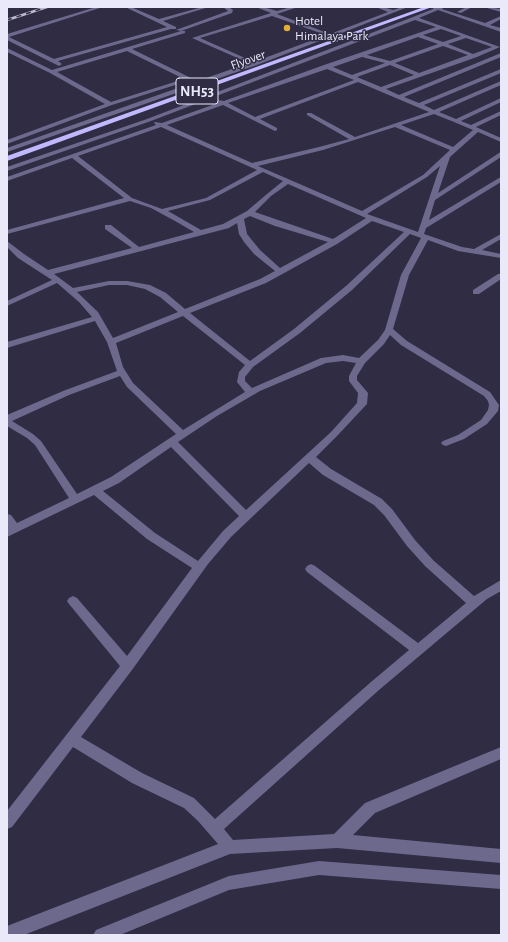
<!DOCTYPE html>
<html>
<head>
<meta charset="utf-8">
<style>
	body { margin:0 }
	#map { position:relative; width:508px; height:942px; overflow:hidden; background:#2f2c44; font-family:"Alegreya Sans",sans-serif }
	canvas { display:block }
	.frame { position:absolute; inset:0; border:8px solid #eae9f9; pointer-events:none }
</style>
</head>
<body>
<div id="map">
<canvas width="508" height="942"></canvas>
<div class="frame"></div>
</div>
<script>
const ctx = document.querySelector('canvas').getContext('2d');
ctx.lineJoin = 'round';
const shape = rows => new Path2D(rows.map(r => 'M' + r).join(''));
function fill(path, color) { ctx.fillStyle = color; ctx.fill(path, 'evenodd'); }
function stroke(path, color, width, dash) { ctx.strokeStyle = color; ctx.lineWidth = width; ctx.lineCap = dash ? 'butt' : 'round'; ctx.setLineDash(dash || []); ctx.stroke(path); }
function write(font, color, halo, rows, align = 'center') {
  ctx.font = font + ' "Alegreya Sans",sans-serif'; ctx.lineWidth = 3; ctx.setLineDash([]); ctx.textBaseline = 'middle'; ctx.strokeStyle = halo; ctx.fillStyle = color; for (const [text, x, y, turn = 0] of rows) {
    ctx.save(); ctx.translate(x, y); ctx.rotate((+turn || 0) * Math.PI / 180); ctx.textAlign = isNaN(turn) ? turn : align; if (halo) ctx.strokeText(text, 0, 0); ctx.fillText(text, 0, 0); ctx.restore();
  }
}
fill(shape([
	[96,7,103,7,9,37,54,59,167,27,125,7,131,7,159,19,202,7,209,7,163,21,176,27,176,29,171,29,58,61,62,64,59,66,7,40,7,34,96,7],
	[223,7,229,7,233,10,232,13,181,31,185,31,185,33,132,49,191,78,191,80,112,105,7,144,7,140,105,104,50,73,7,52,7,48,52,70,181,31,176,30,228,11,223,7],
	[127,51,184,79,111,102,57,72,127,51],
	[256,7,263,7,277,11,291,7,298,7,277,14,330,34,388,12,376,7,383,7,393,10,402,7,408,7,334,36,334,37,330,37,257,65,7,152,7,148,249,63,192,38,271,13,256,7],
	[272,16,326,35,254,62,200,38,272,16],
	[433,7,444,7,442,9,485,23,501,16,501,19,490,25,501,28,501,32,438,10,419,18,500,47,477,57,386,89,399,95,501,53,501,57,404,97,419,103,501,69,501,73,424,105,434,110,501,81,501,85,439,112,456,119,501,98,501,102,461,121,471,125,501,111,501,115,476,127,501,138,501,142,478,132,450,157,438,193,499,153,501,152,501,157,435,200,429,220,499,178,501,177,501,182,426,228,424,234,462,247,474,249,501,234,501,239,482,250,501,254,501,258,458,251,428,240,409,275,393,329,407,341,490,392,499,405,498,411,487,424,464,439,446,446,443,445,441,443,443,441,458,435,481,420,488,410,489,405,488,401,484,396,401,345,390,335,384,344,365,363,357,376,357,380,368,393,367,404,337,436,316,457,331,469,382,499,392,509,415,540,433,560,474,596,501,580,501,591,487,599,379,690,224,829,233,840,334,834,365,803,501,747,501,759,375,813,353,835,501,849,501,863,337,848,230,854,24,935,7,935,7,926,218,844,198,821,184,808,132,783,73,747,12,827,7,829,7,811,120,666,69,604,67,601,69,598,73,596,77,598,127,656,192,568,147,539,94,495,7,537,7,514,11,515,17,523,69,498,35,445,27,438,7,426,7,415,63,391,117,371,107,342,95,321,7,348,7,342,92,317,79,302,57,283,7,306,7,301,52,280,18,258,7,247,7,241,24,254,48,270,132,248,105,229,105,225,111,225,139,247,194,232,175,221,151,208,130,201,7,234,7,230,124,198,72,158,7,181,7,177,156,125,154,123,155,122,162,123,218,103,216,101,217,100,224,101,324,65,436,27,415,20,151,121,7,171,7,167,147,119,413,17,433,9,433,7],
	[441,29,461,36,443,42,423,35,441,29],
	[418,37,438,44,390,61,367,55,418,37],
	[466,38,492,47,473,54,448,44,466,38],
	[443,46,468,55,419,73,395,63,443,46],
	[362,57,385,63,352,75,333,67,362,57],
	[390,65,414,75,381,87,357,77,390,65],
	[327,69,354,80,255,117,228,103,327,69],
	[358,82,429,112,355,137,311,113,307,113,307,115,349,139,319,147,252,163,167,125,223,105,275,131,277,130,277,128,260,119,358,82],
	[434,114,454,122,473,130,453,147,401,125,434,114],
	[161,127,257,170,206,198,162,209,132,198,78,156,161,127],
	[395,127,450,150,423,175,362,211,258,166,323,150,395,127],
	[440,166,418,232,367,214,427,177,440,166],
	[263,172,283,181,267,194,247,211,223,224,201,230,168,211,210,200,263,172],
	[288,184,366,218,333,239,255,212,271,196,288,184],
	[250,216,275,226,328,242,280,268,260,250,247,234,244,219,250,216],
	[372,221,404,232,346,286,294,329,250,361,190,313,266,283,337,244,372,221],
	[237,223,239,234,244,242,254,254,275,271,260,279,185,309,166,293,150,285,127,281,109,281,73,288,54,274,229,228,237,223],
	[410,234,421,238,401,275,385,330,378,340,359,358,343,355,321,358,252,388,245,381,245,377,253,367,300,333,352,290,410,234],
	[109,285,127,285,145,289,160,297,178,312,113,338,98,312,77,292,109,285],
	[183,316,245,365,239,372,237,382,245,392,183,430,133,383,123,367,116,343,183,316],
	[343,361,356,363,349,376,349,381,358,393,357,403,331,432,246,510,178,442,217,416,260,391,326,363,343,361],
	[120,376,127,387,176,434,111,477,77,494,41,441,33,434,12,421,69,395,120,376],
	[171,447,239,516,223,531,198,561,155,533,103,491,119,483,171,447],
	[309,463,323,475,374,505,384,515,407,546,425,566,466,603,418,643,315,566,311,564,307,566,305,569,307,572,409,650,371,682,215,819,194,798,142,773,81,737,132,670,208,564,231,537,309,463],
	[466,7,472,7,461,13,457,12,466,7],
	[487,7,501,9,501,12,487,8,487,7],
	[498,274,501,274,501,279,479,294,473,294,473,290,498,274],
	[319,861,501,875,501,889,319,875,229,890,120,935,93,935,96,930,229,876,319,861]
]), '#6c698c');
fill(shape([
	[424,7,432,7,7,161,7,156,424,7]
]), '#c0b9ff');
const rail = shape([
	[7,20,47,7]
]);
stroke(rail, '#bdbcce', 2.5);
stroke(rail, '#2f2c44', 1.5, [5]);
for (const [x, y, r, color] of [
	[287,28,4,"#e0b034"]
]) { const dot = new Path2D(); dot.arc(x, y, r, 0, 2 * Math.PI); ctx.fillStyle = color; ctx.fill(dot); stroke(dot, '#2f2c44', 1.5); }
write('13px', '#eae9f9', '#2f2c44', [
	["Hotel",295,21],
	["Himalaya Park",295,36]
], 'left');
write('13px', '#eae9f9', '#2f2c44', [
	["Flyover",248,60,-20]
]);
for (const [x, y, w] of [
	[197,91,42]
]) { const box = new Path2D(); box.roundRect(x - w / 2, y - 13, w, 26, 3); ctx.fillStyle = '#2f2c44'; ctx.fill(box); stroke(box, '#eae9f9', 1); }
write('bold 15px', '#eae9f9', null, [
	["NH53",197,91]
]);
</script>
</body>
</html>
